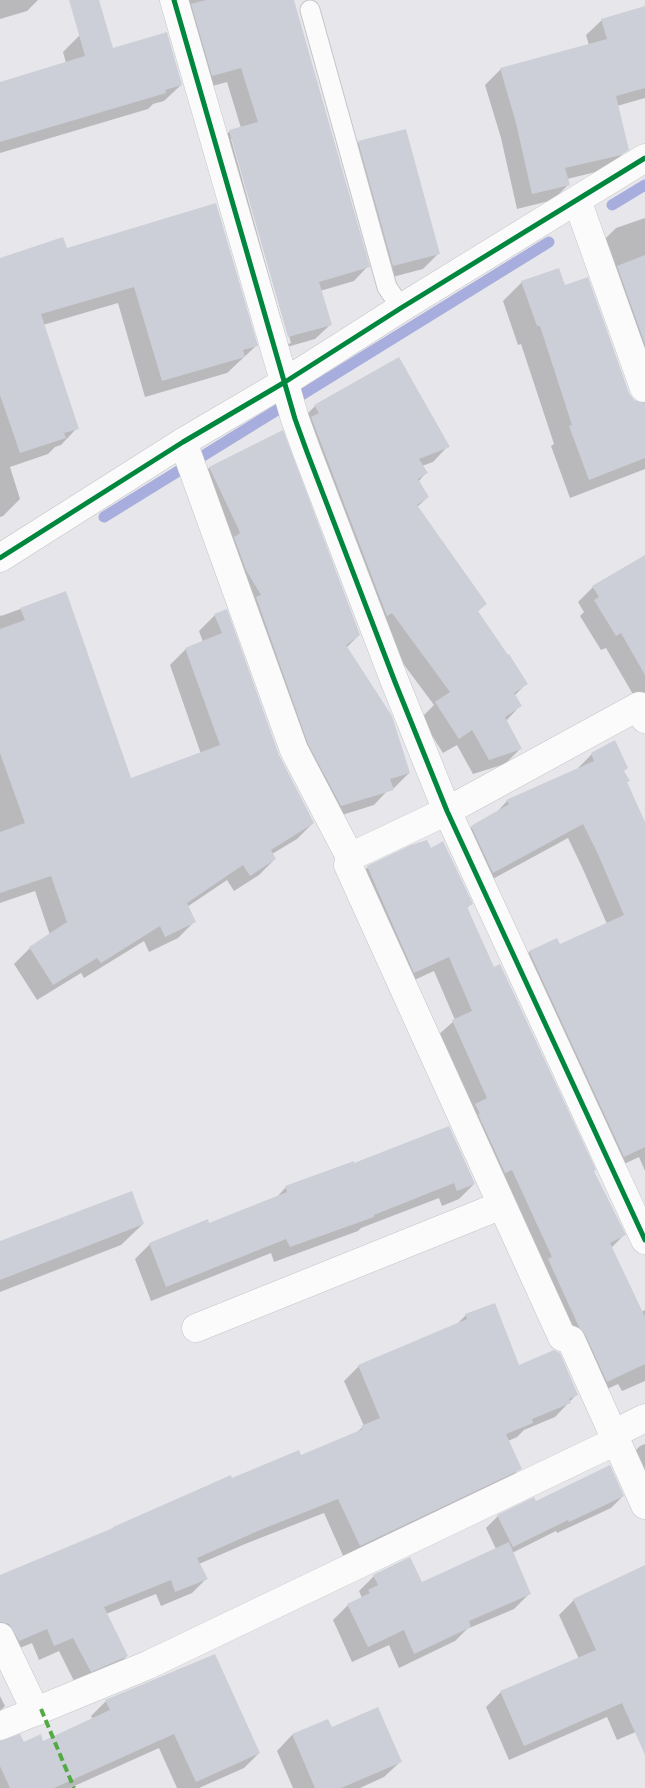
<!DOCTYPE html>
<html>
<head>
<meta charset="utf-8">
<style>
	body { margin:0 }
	canvas { display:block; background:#e7e7eb }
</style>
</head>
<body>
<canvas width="645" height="1788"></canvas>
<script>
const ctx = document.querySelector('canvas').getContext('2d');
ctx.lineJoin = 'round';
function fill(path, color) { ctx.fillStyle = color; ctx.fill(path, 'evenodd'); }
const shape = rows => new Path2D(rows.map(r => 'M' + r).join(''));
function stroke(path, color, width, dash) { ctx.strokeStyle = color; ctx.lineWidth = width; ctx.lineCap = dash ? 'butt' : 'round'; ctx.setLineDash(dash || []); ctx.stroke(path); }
fill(shape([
	[0,0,38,0,27,11,0,19],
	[176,0,292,0,368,266,354,281,320,291,330,325,315,339,273,351,215,146,230,131,241,128,227,82,198,90],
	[231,139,233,139,291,343,288,344],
	[645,8,645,98,617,106,627,149,612,165,604,170,567,179,568,185,553,200,517,209,501,138,485,85,501,69,589,45,586,35,602,20],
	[80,35,181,85,164,101,153,104,148,109,0,153,0,83,66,63,63,52],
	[359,142,439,253,423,269,377,281,343,158],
	[645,218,645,469,570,498,551,446,554,444,521,344,518,345,503,301,522,282,565,287,628,394,633,401,641,405,599,286,597,247,616,228],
	[66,250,256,346,227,373,145,397,118,303,43,325,77,428,61,445,55,447,48,454,10,467,20,499,3,516,0,517,0,260],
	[315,406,448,446,433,462,422,466,426,473,418,482,428,497,417,507,485,604,477,612,526,684,514,696,520,706,506,721,520,749,505,764,473,774,457,745,443,753,421,718,434,705,376,627,300,421],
	[282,432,359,635,346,648,409,773,394,788,389,789,374,805,326,820,194,483,209,468],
	[645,556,645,715,606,648,601,650,580,616,584,612,578,602,593,587],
	[65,593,131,779,201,754,170,665,186,649,203,642,199,631,215,615,278,756,313,823,297,839,272,854,275,859,259,875,234,891,227,880,187,907,194,922,178,938,149,952,144,941,84,978,81,973,37,1000,14,964,30,948,50,935,35,891,0,903,0,615,1,616],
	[592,754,623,771,626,783,645,825,645,1171,639,1157,609,1171,514,967,529,952,560,946,607,924,582,867,568,838,478,887,457,842,472,827,495,814,507,801,577,769],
	[430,850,471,904,466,909,493,968,624,1235,611,1248,641,1312,645,1310,645,1381,622,1391,618,1384,592,1396,437,1036,455,1020,434,971,399,987,353,882,368,867],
	[354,1165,474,1184,459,1199,442,1206,439,1198,361,1228,358,1231,274,1262,271,1253,151,1301,135,1259,150,1244,209,1225,275,1199,286,1187],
	[143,1224,121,1245,0,1292,0,1242],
	[466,1315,518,1366,577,1394,555,1417,524,1430,517,1437,508,1441,520,1468,506,1483,345,1560,324,1513,245,1544,199,1564,206,1579,192,1593,161,1606,156,1594,106,1614,127,1656,112,1671,76,1685,59,1651,39,1660,32,1643,10,1652,0,1628,0,1576,232,1480,301,1457,357,1432,364,1426,344,1381,359,1366,455,1326],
	[645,1444,645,1516,625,1461,640,1446],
	[623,1496,611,1508,557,1533,556,1531,512,1553,530,1593,514,1609,467,1629,455,1641,399,1668,389,1645,352,1662,333,1620,348,1605,362,1598,359,1591,374,1576,421,1583,496,1549,486,1528,498,1516,535,1502],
	[645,1567,645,1728,617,1740,607,1717,509,1760,486,1707,501,1692,579,1659,559,1615,574,1600],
	[0,1696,5,1706,0,1711],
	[106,1701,259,1753,244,1768,199,1788,177,1788,159,1748,70,1788,0,1788,0,1743,43,1742,93,1720,91,1716],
	[292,1735,400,1762,384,1777,360,1788,293,1788,277,1751]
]), '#0003');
stroke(shape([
	[612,205,645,185],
	[104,517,549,242]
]), '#a7aedd', 11);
fill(shape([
	[69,0,99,0,113,48,167,32,182,85,165,90,166,93,0,142,0,82,85,56],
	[206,0,294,0,370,267,319,282,332,325,288,337,229,130,258,122,241,68,212,76,191,4],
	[645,6,645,88,616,96,629,150,621,155,565,168,570,185,532,194,516,123,500,68,607,39,601,19],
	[406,129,440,254,393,266,358,141],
	[216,203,258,346,243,350,245,357,162,381,134,287,41,314,79,429,64,433,66,438,20,453,0,395,0,258,63,237,67,248],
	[645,255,645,344,617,266],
	[559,268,565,285,588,277,629,393,634,400,645,403,645,458,589,480,569,426,572,425,540,326,537,326,521,281],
	[399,357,450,447,419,459,428,473,418,479,429,497,417,505,487,604,478,611,508,655,509,654,528,684,514,693,522,706,505,717,522,749,489,760,472,730,459,739,435,702,450,692,392,613,387,616,311,417,319,413,314,405],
	[283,430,360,635,346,645,392,716,410,773,390,779,394,790,341,806,308,744,256,597,261,595,246,570,234,537,240,533,239,530,209,467],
	[645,555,645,675,621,633,616,636,594,600,599,597,592,586],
	[66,591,131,778,220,745,185,648,222,633,214,614,227,609,279,755,314,823,271,850,276,859,250,876,243,865,187,903,196,922,165,937,160,926,101,963,97,958,53,985,29,947,67,922,51,876,0,893,0,832,25,823,0,753,0,629,25,620,20,608],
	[615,740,628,768,624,771,630,781,627,782,645,822,645,1147,624,1157,529,951,557,938,560,944,624,915,597,852,583,824,493,873,471,826,509,804,506,800,594,761,591,753],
	[427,840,431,848,443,841,473,904,467,907,494,967,500,964,596,1170,594,1171,626,1235,610,1243,645,1317,645,1364,607,1382,585,1334,579,1327,548,1259,552,1257,512,1170,505,1173,478,1114,480,1114,475,1104,487,1098,452,1020,472,1011,449,957,414,973,367,866,411,845],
	[449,1126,475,1184,457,1191,454,1183,374,1215,374,1217,290,1247,286,1239,166,1287,149,1243,208,1219,209,1223,287,1192,285,1186,354,1161,354,1163],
	[132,1191,144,1224,0,1280,0,1241],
	[495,1303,519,1365,554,1350,560,1353,578,1395,569,1399,571,1403,532,1419,533,1423,506,1434,522,1469,360,1546,338,1499,260,1530,197,1558,208,1579,175,1592,171,1580,104,1607,128,1656,91,1672,73,1638,54,1646,47,1629,19,1641,9,1624,0,1622,0,1575,113,1528,113,1527,231,1475,232,1478,299,1450,301,1455,363,1429,361,1426,380,1418,358,1365,467,1319,465,1314],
	[610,1465,624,1496,569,1522,568,1520,513,1547,497,1515,534,1497,536,1501],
	[509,1542,531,1594,469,1621,471,1627,414,1654,404,1630,368,1647,347,1604,370,1593,368,1590,378,1585,373,1575,410,1557,422,1582],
	[645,1565,645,1755,622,1703,524,1746,500,1691,596,1650,573,1599],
	[215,1654,260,1753,196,1782,174,1734,54,1788,10,1788,0,1766,0,1741,20,1734,24,1742,41,1734,43,1741,110,1710,105,1700],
	[378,1707,402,1762,341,1788,315,1788,292,1734,328,1719,332,1727]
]), '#cdcfd8');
const service = shape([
	[310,10,387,287,401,308]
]);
const minor = shape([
	[174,0,295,419,307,452,395,682,447,811,645,1240],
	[577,200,644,388],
	[183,442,294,750,350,857,348,865,502,1205,562,1337,571,1340,645,1505],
	[0,558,183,442,285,382,401,308,645,158],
	[350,857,447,811,639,706,645,719],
	[196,1328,502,1205],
	[613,1434,645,1418],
	[0,1637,36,1712],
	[0,1726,148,1665,616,1441]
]);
stroke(service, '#c5c5c8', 21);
stroke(minor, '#c5c5c8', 29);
stroke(service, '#fbfbfc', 19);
stroke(minor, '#fbfbfc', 28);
stroke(shape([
	[41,1709,74,1788]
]), '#53aa44', 4, [8, 4]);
stroke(shape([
	[174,0,295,419,307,452,395,682,447,811,645,1240],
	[0,558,183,442,285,382,401,308,645,158]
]), '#00873e', 5);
</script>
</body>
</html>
